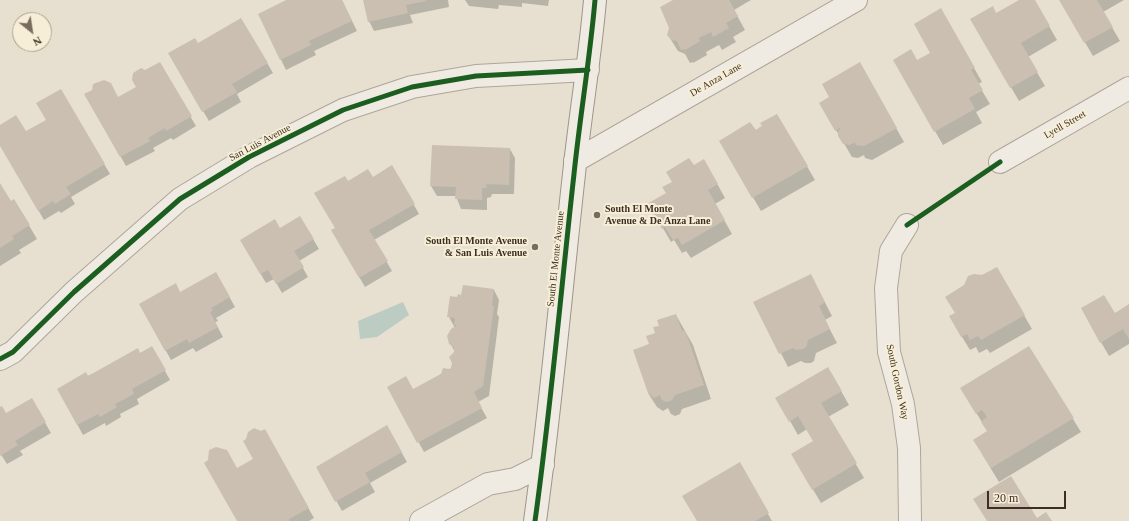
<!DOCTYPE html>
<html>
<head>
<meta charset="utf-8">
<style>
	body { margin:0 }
	#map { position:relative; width:1129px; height:521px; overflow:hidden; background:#e7e0d1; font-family:Georgia,serif }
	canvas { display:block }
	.north { position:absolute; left:12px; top:12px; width:40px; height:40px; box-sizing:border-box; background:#f7eed8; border:1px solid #ada18e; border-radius:50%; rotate:150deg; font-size:11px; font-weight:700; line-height:16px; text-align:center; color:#3d2e20 }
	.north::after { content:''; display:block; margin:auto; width:14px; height:18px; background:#786c5e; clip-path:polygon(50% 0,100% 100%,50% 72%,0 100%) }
	.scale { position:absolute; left:987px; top:491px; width:79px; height:18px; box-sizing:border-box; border:2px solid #3d2e20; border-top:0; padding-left:5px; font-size:12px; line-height:14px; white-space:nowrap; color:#3d2e20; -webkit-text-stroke:3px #f7eed8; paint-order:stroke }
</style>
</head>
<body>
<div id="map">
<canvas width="1129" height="521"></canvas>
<div class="north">N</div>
<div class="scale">20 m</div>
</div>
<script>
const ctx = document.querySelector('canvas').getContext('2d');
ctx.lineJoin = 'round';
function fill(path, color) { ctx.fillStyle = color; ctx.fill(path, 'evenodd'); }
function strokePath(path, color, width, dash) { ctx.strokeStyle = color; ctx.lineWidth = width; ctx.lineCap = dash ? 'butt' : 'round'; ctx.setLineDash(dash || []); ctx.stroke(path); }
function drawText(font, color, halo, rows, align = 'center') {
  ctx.font = font + ' Georgia,serif'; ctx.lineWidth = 4; ctx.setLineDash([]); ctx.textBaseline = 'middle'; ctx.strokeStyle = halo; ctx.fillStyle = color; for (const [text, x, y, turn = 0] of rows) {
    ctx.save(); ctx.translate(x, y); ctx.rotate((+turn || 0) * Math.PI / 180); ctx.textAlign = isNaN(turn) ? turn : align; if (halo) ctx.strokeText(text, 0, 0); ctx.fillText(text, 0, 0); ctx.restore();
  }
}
const water = new Path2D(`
	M403 302 409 315 377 337 360 339 358 321Z`);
const shadow = new Path2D(`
	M288 0H342L357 31 314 51 316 55 286 70 259 14Z
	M364 0H448L449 7 410 15 413 23 374 31 369 21Z
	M465 0H549L548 6 522 3V7L499 5 498 9 469 6Z
	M676 0H751L734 10 745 30 733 37 736 42 722 50 719 45 706 52 707 55 693 63V62L690 63 685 54 678 51 668 35Z
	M1021 0H1034L1057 40 1028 57 1045 86 1019 101 972 20 996 14Z
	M1060 0H1124L1103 12 1120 41 1093 56Z
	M941 10 982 82 978 84 990 104 976 112 982 123 943 145 894 60 917 61 931 53Z
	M241 19 273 73 237 94 241 102 209 121 169 54 197 45Z
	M159 63 196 126 173 140 171 138 153 148 155 151 126 166 85 94 118 98 137 88 145 71Z
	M860 64 904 142 872 160 865 158 864 155 858 158 852 157 820 103 830 97Z
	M60 90 110 174 71 197 75 204 61 213 59 211 44 220 0 144V126L26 133 47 120Z
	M777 115 815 180 761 211 720 141 755 131Z
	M510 149 515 158 514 194H492L491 197 487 198V210L461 209 456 196H437L431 186Z
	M704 160 725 198 715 204 732 234 691 258 686 251 682 253 674 240 671 242 649 204 667 194 673 182Z
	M392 166 419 214 374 240 392 271 365 287 332 230 336 228 347 183 372 178Z
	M0 185 11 202 14 200 37 239 19 250 21 253 0 266Z
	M280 229 313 239 319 249 299 261 308 277 282 293 274 279 266 283 241 240Z
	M997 268 1032 329 990 353 987 349 979 353 976 347 970 350 950 317 956 313 982 276Z
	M216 273 235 307 216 318 218 321 215 322 223 337 196 352 193 348 171 360 140 304 180 293Z
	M818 289 832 316 825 320 837 343 816 353 814 361 811 363H805L801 361 788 367 755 302Z
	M494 290 499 300 497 314 499 317 489 396 478 402 487 418 424 452 388 387 413 390 452 368 455 352 450 343 455 328 449 317 458 298Z
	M1129 305V344L1109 356 1082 309 1114 314Z
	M676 315 693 345 711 399 682 409 680 414 675 416 671 414 668 408 663 411 657 407 648 393 650 345 661 326Z
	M152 348 170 380 137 399 139 404 120 414 121 417 106 426 105 423 83 435 58 389Z
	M828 368 849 405 828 417 864 478 821 503 792 454 814 441 807 429 798 435 777 398Z
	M32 400 51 433 20 451 23 455 7 464 0 453V408L6 415Z
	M969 401 1073 419 1081 432 999 482 982 454 988 432Z
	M387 427 407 462 370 483 375 492 342 511 317 467Z
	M264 430 314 518 309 521H238L236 469 254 460 261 432Z
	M739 464 772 521H698Z`);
const building = new Path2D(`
	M286 0H342L352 21 309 41 311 45 280 60 258 14Z
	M363 0H426V1L406 5 408 13 368 22Z
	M673 0H729L738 16 726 23 729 28 713 37 711 32 699 38 700 41 685 50 684 49 681 50 677 41 671 40 667 35 669 28 660 7Z
	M1019 0H1035L1050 26 1021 43 1038 72 1010 88 970 19 993 6 996 13Z
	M1059 0H1097L1113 27 1084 43Z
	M941 8 975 68 971 70 983 90 969 98 975 109 934 132 893 60 911 49 917 60 930 53 914 24Z
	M241 18 268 63 232 84 237 92 202 112 168 53 195 38 198 43Z
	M160 62 192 116 166 131 165 128 148 138 150 141 120 157 84 94 92 90 93 84 104 80 111 83 118 97 136 87 132 80 133 73 141 68 145 70Z
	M860 62 897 128 864 146 856 145 855 142 850 145 843 144 838 136V132L841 127 835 131 819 103 829 97 822 84Z
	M61 89 105 164 66 187 71 194 55 204 53 201 38 211 0 146V125L16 115 26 131 46 120 36 103Z
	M777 114 808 166 752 198 719 141 750 122 756 130 762 126 760 123Z
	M432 145 510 148 509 185 487 184 486 188H482V200L455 199 456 187 430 186Z
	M689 158 694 165 704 159 718 184 708 190 725 220 682 245 678 238 673 240 665 227 662 229 647 204 666 193 662 187 672 182 666 172Z
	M392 165 415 204 369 230 388 261 359 278 331 230 335 228 314 193 345 176 348 181 368 169 373 177Z
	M0 183 11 201 14 199 30 225 12 236 14 239 0 248Z
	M300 216 314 239 294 251 304 267 276 284 268 270 260 274 240 240 275 219 280 228Z
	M997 267 1025 315 981 340 978 336 970 340 967 334 961 337 949 316 955 313 945 297 964 285 968 276 974 274 982 275Z
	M216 272 230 297 211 308 213 311 210 312 218 327 189 343 187 339 165 351 139 304 176 283 180 292Z
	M811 274 825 302 819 306 830 329 808 340 806 347 803 349 796 350 793 348 779 354 753 302Z
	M463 285 494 289 492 306H494L483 386 474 392 482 408 417 443 387 387 406 376 413 389 441 374 443 368 449 369 451 368 452 363 449 357 454 352V347L449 344 447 336 451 329 457 325H454L455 318 447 317 450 296 457 297 458 294 461 295Z
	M1104 295 1115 313 1129 304V339L1123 329 1100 343 1081 308Z
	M676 314 682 331 685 330 704 385 675 395 672 400 667 402 662 400 660 395 654 398 648 393 633 350 649 344 646 336 655 333 653 327 659 326 657 320Z
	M152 346 166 370 132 389 134 394 115 404 117 407 100 417 98 414 77 425 57 389 86 372 88 376 138 348 140 353Z
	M1029 346 1074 418 991 468 973 440 987 431 981 422 987 417 982 410 976 414 960 388Z
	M828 367 842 391 821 403 857 463 812 490 791 454 813 441 798 416 789 422 775 398Z
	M32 398 46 422 15 441 18 445 0 456V407L2 406 6 413Z
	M387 425 402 452 365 473 370 482 335 502 316 467Z
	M254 428 261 431 265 429 309 508 289 519V521H237L204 463 208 460 209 450 216 447 227 450 237 468 253 459 243 441 246 439 248 432Z
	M740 462 769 513 755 521H697L682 496Z
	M1011 476 1037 518 1046 512 1052 521H987L973 499Z`);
const minor = new Path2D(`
	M575 161 856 0
	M1000 162 1129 88
	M907 225 891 251 886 288 889 352 903 404 909 448 910 521
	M0 359 13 352 74 292 180 199 249 157 343 110 412 87 476 76 588 70
	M421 521 488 484 515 479 543 465`);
const secondary = new Path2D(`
	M535 521C551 406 561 290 574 174 580 116 590 58 595 0`);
const cycleway = new Path2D(`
	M907 225 1000 162
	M0 359 13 352 74 292 180 199 249 157 343 110 412 87 476 76 588 70
	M535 521C551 406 561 290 574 174 580 116 590 58 595 0`);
const markers = [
	[597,215,4,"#786c5e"],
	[535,247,4,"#786c5e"]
];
const streetNames = [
	["De Anza Lane",716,80,-30],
	["Lyell Street",1065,125,-30],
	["San Luis Avenue",260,143,-28],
	["South El Monte Avenue",556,259,-84],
	["South Gordon Way",897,382,78]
];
const poiNames = [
	["South El Monte",605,209],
	["Avenue & De Anza Lane",605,221],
	["South El Monte Avenue",527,241,"right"],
	["& San Luis Avenue",527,253,"right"]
];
fill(water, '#bcccc2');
fill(shadow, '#0003');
fill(building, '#cbbfb2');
strokePath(minor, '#ada599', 24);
strokePath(secondary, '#9c958a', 24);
strokePath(minor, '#efebe3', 22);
strokePath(secondary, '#efebe3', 22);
strokePath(cycleway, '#1b5e20', 5);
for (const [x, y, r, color] of markers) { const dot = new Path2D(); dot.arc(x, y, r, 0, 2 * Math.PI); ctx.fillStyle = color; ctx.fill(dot); strokePath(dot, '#f7eed8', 1.5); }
drawText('10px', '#3d2e20', '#f7eed8', streetNames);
drawText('bold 10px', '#3d2e20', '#f7eed8', poiNames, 'left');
</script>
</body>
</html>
